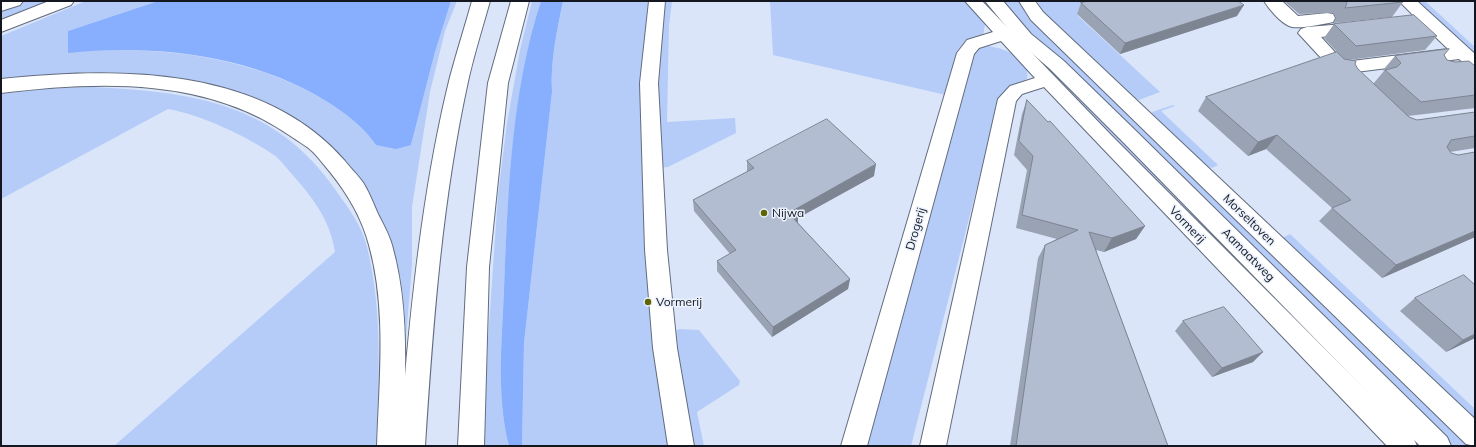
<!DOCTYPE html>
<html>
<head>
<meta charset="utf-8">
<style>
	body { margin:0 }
	#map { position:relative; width:1476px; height:447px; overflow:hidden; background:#dae5f9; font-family:Mulish,sans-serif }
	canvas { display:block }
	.frame { position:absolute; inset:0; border:2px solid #14171f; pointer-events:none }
</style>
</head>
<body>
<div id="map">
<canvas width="1476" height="447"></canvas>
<div class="frame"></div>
</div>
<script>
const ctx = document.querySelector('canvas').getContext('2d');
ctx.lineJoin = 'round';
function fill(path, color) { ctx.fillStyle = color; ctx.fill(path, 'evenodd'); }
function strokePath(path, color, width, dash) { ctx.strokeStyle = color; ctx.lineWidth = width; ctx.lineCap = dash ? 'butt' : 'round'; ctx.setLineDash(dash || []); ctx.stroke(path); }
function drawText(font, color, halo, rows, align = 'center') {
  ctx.font = font + ' Mulish,sans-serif'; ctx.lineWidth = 3; ctx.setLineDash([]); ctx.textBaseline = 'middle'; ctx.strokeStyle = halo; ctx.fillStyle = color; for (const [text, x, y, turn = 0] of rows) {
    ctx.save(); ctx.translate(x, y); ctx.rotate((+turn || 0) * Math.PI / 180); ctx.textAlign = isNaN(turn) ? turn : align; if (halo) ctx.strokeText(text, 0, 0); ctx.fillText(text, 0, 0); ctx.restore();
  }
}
const green = new Path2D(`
	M25 1H50L1 22V10Z
	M86 1H158L68 31V52C155 45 250 55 326 101 345 113 363 126 376 145H411L435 52 451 1H457L445 31 430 92 412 207V265L401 399 395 272 305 127 264 102 240 92 140 74 90 72 24 77 1 81V36Z
	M532 1H541C512 93 508 193 504 289 502 341 496 395 509 446H484L488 340 498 195 507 123 520 50Z
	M563 1H648C635 149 644 299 668 446H522L524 343 552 92C550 62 557 31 563 1Z
	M661 1H672L669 26 667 122 735 118 736 133 668 167 658 168 655 111Z
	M770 1H965L985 24 983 36 965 42 958 50 946 95 773 55Z
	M979 1H1022L1024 8 1474 446H1412Z
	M1038 1H1116L1077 15 1160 92 1139 100 1130 95 1045 14 1040 8Z
	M1413 1H1425L1475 47V58Z
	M989 46C1006 49 1031 58 1027 79L1007 90 1000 97 911 446H865L972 52 981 47Z
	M92 87C192 92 276 102 337 192 349 209 362 226 367 247 383 312 379 380 376 446H114L335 252C330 219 312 197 291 173 286 168 281 160 274 155 246 136 202 115 168 109L1 199V94L43 89Z
	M1173 105 1175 106 1161 111 1218 165 1212 168 1203 165 1153 117 1152 112Z
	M1290 234 1475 409V422L1283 242 1284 237Z
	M679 329 699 330 740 381 739 385 697 412 704 446H692L674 332Z`);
const forest = new Path2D(`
	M158 1H451L435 52 411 145 396 149 376 145C363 126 345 113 326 101 251 55 155 44 68 53V31Z
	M541 1H563C557 31 550 62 552 92L524 343 522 446H509C496 395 502 341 504 289 508 193 511 93 541 1Z`);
const minor = new Path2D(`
	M649 1H665L658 83 667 250 677 348 694 446H668L653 348 645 250 640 83Z
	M965 1H982L1111 135 1413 437 1417 446H1387L1044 87 1022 94 1016 101 946 446H920L998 99 1010 86 1035 78 1001 41 979 48 974 54 867 446H841L957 53 967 40 993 32Z
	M1019 1H1035L1043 12 1475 419V446L1466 444 1031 20Z
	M1264 1H1282L1298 16 1327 13 1333 14 1335 18 1333 22C1324 24 1296 30 1289 26 1280 22 1269 9 1264 1Z
	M1399 1H1417L1475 54V70L1469 68 1459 59 1340 74 1334 72 1298 33 1301 29 1307 27 1357 23 1363 24 1366 28 1363 32 1321 37 1344 62 1448 49 1424 26 1392 29 1386 28 1384 24 1386 20 1414 16Z`);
const major = new Path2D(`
	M985 1H1003L1031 34 1064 61 1135 130 1447 437 1451 446H1420L1121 140 1050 69 1019 42Z`);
const highway = new Path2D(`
	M1 1H23L20 5 1 11Z
	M49 1H74L71 5 1 32V20Z
	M472 1H490C483 26 475 51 469 77 442 198 433 323 425 446H377C379 380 387 310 369 245 362 218 347 193 330 172 324 165 319 158 313 152 307 146 299 142 292 137 207 77 100 81 1 93V79C116 67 262 65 345 161 351 169 359 176 364 184 370 194 374 205 378 214 383 224 389 234 392 245 404 287 406 332 405 376 414 276 426 174 450 77 457 51 465 26 472 1Z
	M511 1H529L508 83 489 267 484 446H458L467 267 488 83Z`);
const wall = new Path2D(`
	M1284 1H1401L1403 2 1392 17 1334 23 1336 17 1333 13 1299 14Z
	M1081 3 1237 16 1120 54 1077 14Z
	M1334 24 1437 36 1425 50 1349 60 1355 64 1358 69 1373 84 1384 71 1383 70 1395 56 1444 55 1447 60 1455 62 1475 66V108L1408 116 1409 117 1417 120 1475 112V148L1450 152 1475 237 1382 278 1319 221 1332 208 1266 149 1248 156 1198 111 1206 97 1337 52 1324 38Z
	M1027 100 1145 226 1136 239 1104 252 1096 250 1168 446H1010L1038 258 1045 245 1057 239 1016 228 1027 170 1014 155 1022 114Z
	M747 161 874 176 798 218V223L850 279 848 289 772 337 717 271V261L730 254 694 211 693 200 747 172Z
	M1415 298 1475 338 1446 352 1400 311Z
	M1183 321 1253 362 1212 377 1175 331Z`);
const shadedWall = new Path2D(`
	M1244 5 1237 16 1120 54 1125 43Z
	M1277 135 1266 149 1248 156 1258 142Z
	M876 164 874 176 798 218V226L792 229 794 210Z
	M1145 226 1136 239 1104 252 1112 238Z
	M1475 231V237L1382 278 1396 265Z
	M850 279 848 289 772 337 773 327Z
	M1475 334V338L1446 352 1463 340Z
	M1263 352 1253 362 1212 377 1222 368Z`);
const building = new Path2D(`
	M1088 1H1238L1244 5 1125 43 1081 3Z
	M1345 1H1401L1403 2 1345 8 1347 3Z
	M1414 15 1437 36 1356 46 1334 24Z
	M1449 49 1444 55 1447 60 1455 62 1469 61 1475 66V95L1421 102 1385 70 1397 67 1401 63 1395 56Z
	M1337 52 1344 59 1356 61 1355 64 1358 69 1409 117 1417 120 1475 112V136L1451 140 1447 147 1451 153 1458 155 1475 152V231L1396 265 1332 208 1351 200 1277 135 1258 142 1206 97Z
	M1027 100 1048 122 1050 121 1145 226 1112 238 1089 232 1168 446H1016L1045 245 1078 230 1022 215 1033 156 1019 141Z
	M827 119 876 164 794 210 799 215 793 218 850 279 773 327 717 261 736 250 693 200 754 168 747 161Z
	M1464 275 1475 285V334L1463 340 1415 298Z
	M1224 307 1263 352 1222 368 1183 321Z`);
const markers = [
	[764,213,4,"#606501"],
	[648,302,4,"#606501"]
];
const poiNames = [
	["Nijwa",772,213],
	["Vormerij",656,302]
];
const streetNames = [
	["Morseltoven",1249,220,44],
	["Vormerij",1187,225,46],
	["Drogerij",916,229,-74],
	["Aamaatweg",1248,255,45]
];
fill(green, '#b5ccf9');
fill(forest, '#87affd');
strokePath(minor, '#626c7e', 2);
strokePath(major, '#626c7e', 2);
strokePath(highway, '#626c7e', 2);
fill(minor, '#fff');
fill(major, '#fff');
fill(highway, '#fff');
fill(wall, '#99a3b4');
fill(shadedWall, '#7d8492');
fill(building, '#b2bdd1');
strokePath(building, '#7d8492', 1);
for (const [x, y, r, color] of markers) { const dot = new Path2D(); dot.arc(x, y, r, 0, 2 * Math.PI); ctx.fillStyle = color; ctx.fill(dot); strokePath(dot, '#ebf2fe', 1.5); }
drawText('12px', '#14171f', '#ebf2fe', poiNames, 'left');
drawText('12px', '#14171f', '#ebf2fe', streetNames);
</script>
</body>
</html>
